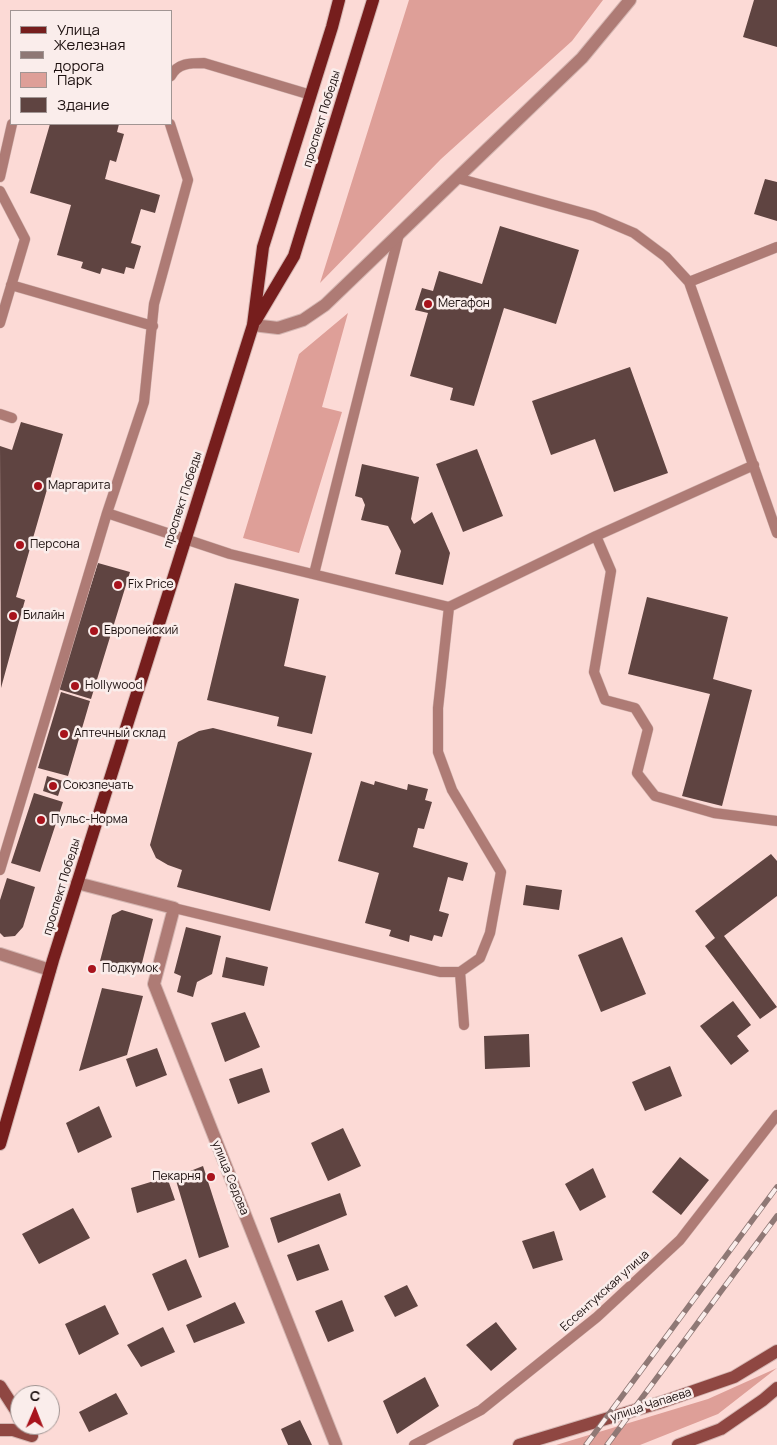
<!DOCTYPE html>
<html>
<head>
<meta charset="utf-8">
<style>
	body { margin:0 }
	#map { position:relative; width:777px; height:1445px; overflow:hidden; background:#fcdad6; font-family:Manrope,sans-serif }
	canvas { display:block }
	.legend { position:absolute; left:10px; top:10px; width:162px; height:115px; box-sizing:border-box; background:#faedeb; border:1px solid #a19593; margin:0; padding:6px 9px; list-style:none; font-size:15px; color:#1c100f }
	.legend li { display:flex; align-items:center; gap:10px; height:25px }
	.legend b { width:25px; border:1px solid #a19593 }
	.north { position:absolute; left:10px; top:1385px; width:50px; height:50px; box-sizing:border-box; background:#faedeb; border:1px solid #a19593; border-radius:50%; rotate:1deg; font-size:14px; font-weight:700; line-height:20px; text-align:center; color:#1c100f }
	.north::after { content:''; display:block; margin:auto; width:18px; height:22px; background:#a8131c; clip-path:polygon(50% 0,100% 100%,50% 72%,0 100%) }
</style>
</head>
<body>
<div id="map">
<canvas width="777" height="1445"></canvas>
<ul class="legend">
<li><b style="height:6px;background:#761e1d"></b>Улица</li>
<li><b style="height:6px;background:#8f7875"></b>Железная дорога</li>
<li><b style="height:14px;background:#de9f98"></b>Парк</li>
<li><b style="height:14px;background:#5f4441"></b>Здание</li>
</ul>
<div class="north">С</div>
</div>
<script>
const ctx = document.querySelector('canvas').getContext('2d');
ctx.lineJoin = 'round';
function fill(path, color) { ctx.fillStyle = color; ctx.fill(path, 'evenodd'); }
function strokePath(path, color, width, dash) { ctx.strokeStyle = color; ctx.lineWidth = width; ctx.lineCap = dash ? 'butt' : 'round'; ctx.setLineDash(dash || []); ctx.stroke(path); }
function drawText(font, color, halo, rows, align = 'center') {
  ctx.font = font + ' Manrope,sans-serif'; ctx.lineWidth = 5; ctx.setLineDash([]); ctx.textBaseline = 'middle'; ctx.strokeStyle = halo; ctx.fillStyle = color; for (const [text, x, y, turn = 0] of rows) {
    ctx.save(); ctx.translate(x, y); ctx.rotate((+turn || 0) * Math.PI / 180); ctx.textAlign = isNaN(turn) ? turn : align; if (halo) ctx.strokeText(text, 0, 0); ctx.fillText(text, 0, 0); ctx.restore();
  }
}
const green = new Path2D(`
	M409 0H603L572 41 441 159 320 283Z
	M348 313 322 407 342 412 299 553 243 538 299 354Z
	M777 1368 718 1414 640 1445H556L708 1399Z`);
const building = new Path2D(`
	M754 0H777V47L743 37Z
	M50 124H119L117 132 124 134 116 162 110 160 105 179 160 195 155 213 141 209 131 243 141 246 134 269 126 267 124 274 102 268 100 274 81 268 83 262 57 255 71 205 30 193Z
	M765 179 777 182V221L754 214Z
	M500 226 579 250 556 324 504 308 474 406 450 400 453 388 410 376 428 313 415 310 422 288 433 291 439 271 482 284Z
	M630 367 668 473 614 492 595 439 551 455 532 401Z
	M21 422 63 434 16 597 25 600 1 688 0 446 12 450Z
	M477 449 503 516 463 532 436 464Z
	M362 464 419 477 411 519 414 524 432 512 450 553 443 585 395 574 401 551 388 526 361 520 365 505 362 498 355 496Z
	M98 563 130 572 91 699 58 689Z
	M235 583 299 599 284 666 326 676 312 734 277 726 279 717 207 700Z
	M647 597 728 617 713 679 752 690 722 806 682 796 710 694 628 674Z
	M61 692 90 701 68 776 38 768Z
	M213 728 312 753 270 911 177 887 182 870 168 865 156 858 150 845 178 742 199 731Z
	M47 776 63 781 58 796 43 791Z
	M361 781 374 785 375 781 407 790 408 784 428 789 425 800 432 802 424 829 418 828 413 847 468 863 463 881 448 877 439 911 449 914 442 937 434 935 432 941 410 935 409 942 389 936 391 930 365 923 379 873 338 861Z
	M34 793 63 802 40 872 11 863Z
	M771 854 777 861V896L724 936 777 1007 760 1019 705 946 715 938 695 911Z
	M7 878 35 887 23 927 15 936 4 937 0 933V900Z
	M526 885 562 890 559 910 523 905Z
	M122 910 153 919 140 971 100 961 112 915Z
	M186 927 221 936 212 974 197 982 193 997 177 992 181 976 174 973Z
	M622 937 646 994 601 1012 578 955Z
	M226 957 268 967 264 986 222 977Z
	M102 988 143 996 127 1055 79 1071Z
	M733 1001 751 1025 737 1036 749 1051 731 1065 700 1026Z
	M245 1012 260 1047 225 1062 211 1023Z
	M529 1034 530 1067 485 1069 484 1036Z
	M157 1048 167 1075 136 1087 126 1059Z
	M670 1066 682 1096 645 1111 632 1082Z
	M262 1068 270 1092 238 1104 229 1079Z
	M99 1106 112 1137 78 1153 66 1123Z
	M343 1128 361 1166 328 1181 311 1143Z
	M680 1157 709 1180 681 1215 652 1192Z
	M203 1166 229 1247 199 1258 175 1177Z
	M593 1168 606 1197 580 1211 565 1184Z
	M167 1177 175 1200 137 1213 131 1188Z
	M340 1193 347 1215 278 1243 270 1218Z
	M73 1208 90 1238 39 1264 22 1234Z
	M554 1231 563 1260 533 1269 522 1241Z
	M319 1244 329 1270 297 1281 287 1255Z
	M186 1259 202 1297 168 1311 152 1274Z
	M407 1285 418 1306 395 1317 384 1296Z
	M342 1300 354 1331 328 1342 315 1311Z
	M235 1302 245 1323 194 1343 186 1325Z
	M105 1305 119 1334 79 1355 65 1324Z
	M496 1322 517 1349 491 1371 466 1345Z
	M163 1327 175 1352 141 1367 127 1345Z
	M425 1377 439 1406 397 1434 383 1401Z
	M116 1393 128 1414 89 1432 79 1412Z
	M300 1420 312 1445H288L281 1429Z`);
const lane = new Path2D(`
	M171 76C177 63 191 63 204 63L311 95
	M170 124 188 180 154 304 144 402 107 513 230 554 449 607 596 536 754 465
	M0 177 12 124
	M457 178 594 216 634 233 666 257 689 282 777 533
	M0 191 25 239 0 323
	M689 282 777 247
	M11 285 153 326
	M0 414 12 418
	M596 536 611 571 594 672 605 700 635 708 648 729 637 773 655 796 714 813 777 821
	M314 574 399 234
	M0 870 107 513
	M174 908 440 972H460L480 958 490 933 501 872 452 790 438 752V708L449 607
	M460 972 464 1025
	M414 1445 481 1410 597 1317 680 1240 777 1115`);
const street = new Path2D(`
	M253 325 278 328 303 320 325 305 582 58 630 0
	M77 883 174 908 154 984 336 1445
	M0 954 50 970`);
const secondary = new Path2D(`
	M0 1386 20 1417
	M0 1430H13L32 1436
	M519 1445 662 1402 734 1377 777 1351
	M678 1445 721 1429 763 1400 777 1388`);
const primary = new Path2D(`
	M256 320 294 256 373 0
	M0 1144 53 960 253 325 263 247 332 27 339 0`);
const rail = new Path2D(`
	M586 1445 777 1187
	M607 1445 777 1216`);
const markers = [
	[428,304,5,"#a8131c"],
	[38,486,5,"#a8131c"],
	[20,545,5,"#a8131c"],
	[118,585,5,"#a8131c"],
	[13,616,5,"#a8131c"],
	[94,631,5,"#a8131c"],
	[75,686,5,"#a8131c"],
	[64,734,5,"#a8131c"],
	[53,786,5,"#a8131c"],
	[41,820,5,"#a8131c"],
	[92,969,5,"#a8131c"],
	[211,1177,5,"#a8131c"]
];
const streetNames = [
	["проспект Победы",322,119,-73],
	["проспект Победы",183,500,-72],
	["проспект Победы",62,887,-73],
	["улица Седова",230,1178,68],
	["Ессентукская улица",605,1291,-42],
	["улица Чапаева",651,1405,-18]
];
const poiNames = [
	["Мегафон",438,304],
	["Маргарита",48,486],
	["Персона",30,545],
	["Fix Price",128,585],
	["Билайн",23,616],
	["Европейский",104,631],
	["Hollywood",85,686],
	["Аптечный склад",74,734],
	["Союзпечать",63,786],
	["Пульс-Норма",51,820],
	["Подкумок",102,969],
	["Пекарня",201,1177,"right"]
];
fill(green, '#de9f98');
fill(building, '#5f4441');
strokePath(lane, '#d4b6b2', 11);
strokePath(street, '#d4b6b2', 14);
strokePath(secondary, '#d4b6b2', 14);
strokePath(primary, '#d4b6b2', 14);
strokePath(lane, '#ae7b75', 10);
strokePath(street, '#ae7b75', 12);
strokePath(secondary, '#8f4742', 12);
strokePath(primary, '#761e1d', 12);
strokePath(rail, '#8f7875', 5.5);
strokePath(rail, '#faedeb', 4, [11]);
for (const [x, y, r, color] of markers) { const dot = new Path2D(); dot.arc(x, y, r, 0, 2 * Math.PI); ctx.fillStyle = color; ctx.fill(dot); strokePath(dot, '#faedeb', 2); }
drawText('12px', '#1c100f', '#faedeb', streetNames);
drawText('12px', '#1c100f', '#faedeb', poiNames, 'left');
</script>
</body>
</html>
